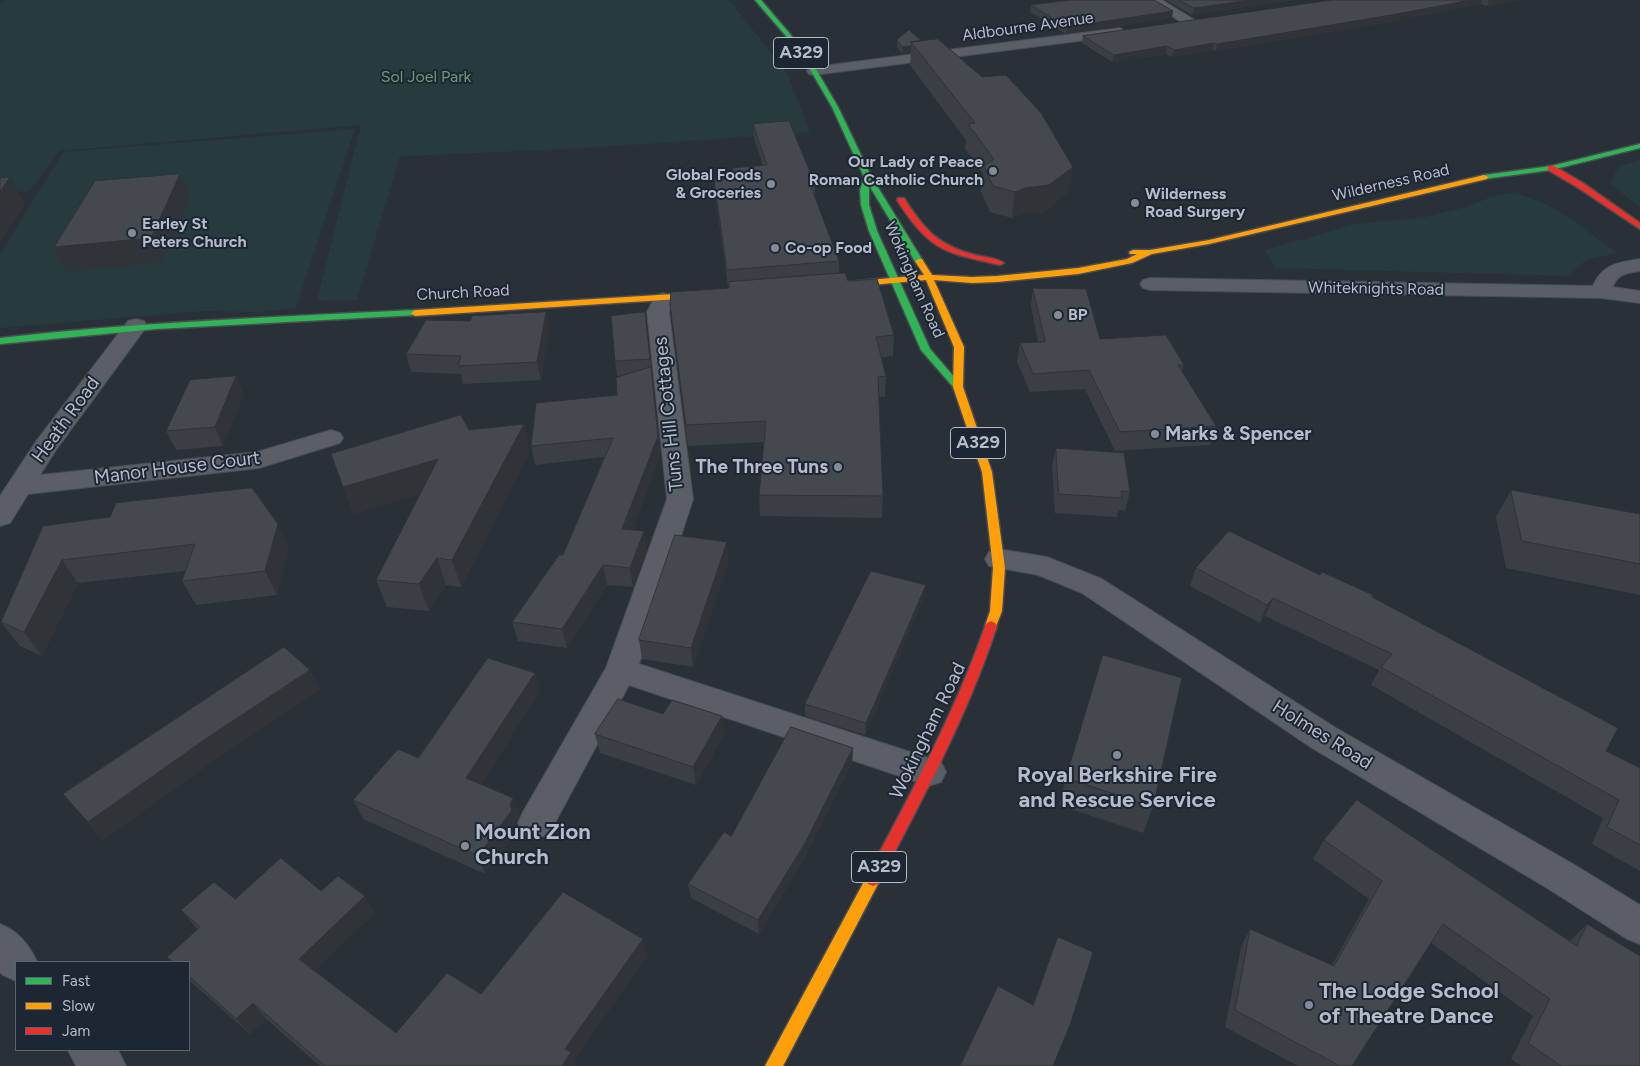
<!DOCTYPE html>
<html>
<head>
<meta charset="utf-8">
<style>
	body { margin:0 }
	#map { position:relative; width:1640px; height:1066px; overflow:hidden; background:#2a3038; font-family:Figtree,sans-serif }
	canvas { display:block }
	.legend { position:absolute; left:15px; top:961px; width:175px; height:90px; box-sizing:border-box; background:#1d2633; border:1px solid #59626f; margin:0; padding:6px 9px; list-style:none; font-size:15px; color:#b4bcc9 }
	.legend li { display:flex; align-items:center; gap:10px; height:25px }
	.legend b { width:25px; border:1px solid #59626f }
</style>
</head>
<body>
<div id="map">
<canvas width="1640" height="1066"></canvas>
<ul class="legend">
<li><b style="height:6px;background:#30b455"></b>Fast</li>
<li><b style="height:6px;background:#ff9f0a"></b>Slow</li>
<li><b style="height:6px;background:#e5322d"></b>Jam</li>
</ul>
</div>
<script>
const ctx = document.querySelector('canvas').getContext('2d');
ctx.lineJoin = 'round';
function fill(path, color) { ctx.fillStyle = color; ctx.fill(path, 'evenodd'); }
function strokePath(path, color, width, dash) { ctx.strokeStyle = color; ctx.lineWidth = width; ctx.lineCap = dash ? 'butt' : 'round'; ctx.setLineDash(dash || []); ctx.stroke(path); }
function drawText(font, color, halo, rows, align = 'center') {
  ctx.font = font + ' Figtree,sans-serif'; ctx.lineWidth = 4; ctx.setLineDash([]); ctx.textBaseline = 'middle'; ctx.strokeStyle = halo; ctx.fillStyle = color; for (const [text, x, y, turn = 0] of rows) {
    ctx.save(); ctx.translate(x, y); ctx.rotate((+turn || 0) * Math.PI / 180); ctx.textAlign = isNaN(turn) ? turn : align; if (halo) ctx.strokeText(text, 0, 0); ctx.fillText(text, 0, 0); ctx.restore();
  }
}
const green = new Path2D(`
	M6 0H729L787 73 810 132C673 143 537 152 400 156L357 300 317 301 361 125 59 151 30 191 0 193V3Z
	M355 129 296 308 261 312 204 311 0 328V254L63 152Z
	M1640 160V207L1610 184 1619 166Z
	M1510 193C1553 200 1582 227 1617 253L1586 260 1569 276 1276 268 1265 250 1359 223 1421 218 1466 207 1491 197Z`);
const street = new Path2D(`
	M1145 0H1162L1198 22 1191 26 1186 25Z
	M1120 28 1127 32 1125 35 814 75 809 74 807 71 809 68 814 67Z
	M1640 259V271C1627 273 1617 274 1613 287L1640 291V303L1601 298 1150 290 1143 288 1140 284 1143 280 1150 278 1593 286C1602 264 1619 262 1640 259Z
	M663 293 670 295 674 299 669 312 693 499 639 664 941 762 946 772 941 782 929 786 629 685 549 834 536 839 523 834 518 823 523 812 606 668 667 499 647 312 656 295Z
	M136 319 144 321 147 326 56 450 40 475 257 452 331 430 340 433 343 438 340 443 259 468 28 494 10 523 0 526V496L37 440 128 321Z
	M999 549 1047 557 1102 579 1336 728 1573 864 1640 905V944L1627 939 1547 888 1312 748 1082 593 1038 575 989 566 985 559 989 552Z
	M0 924C18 931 29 944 37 962H16V981L3 975 0 972Z
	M68 1050H118L126 1066H76Z`);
const fast = new Path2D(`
	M755 0H761L790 34 817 71 838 107 871 176 923 261 916 263 869 185V205L877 231 930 349 961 385 963 387 961 389H955L921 350 869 231 861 205 860 190 864 177 832 107 811 71 786 36Z
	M1640 144V148L1551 170 1484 179 1480 177 1484 175 1551 166Z
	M415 310 418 311V315L156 329 0 344V338C138 322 276 317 415 310Z`);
const slow = new Path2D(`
	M1484 175 1488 177 1487 179 1209 244 1152 254 1132 263 1078 274 997 282 972 283 934 280 964 347 963 387 992 472 1005 568 1002 611 995 629H987L985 626 990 611 993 568 982 472 953 387 954 347 926 280 839 288 835 285 836 283 924 275 915 261 919 259H922L932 275 972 277 997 276 1078 268 1127 259 1137 254H1130L1129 252 1133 250H1150L1209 240Z
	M707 292 710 293V297L415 316 411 313 415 310Z
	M873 872 878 874 881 879 878 884 783 1066H765L868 874Z`);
const jam = new Path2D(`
	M1548 166H1554L1583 183 1640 223V229L1577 187 1548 170Z
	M898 198H904C924 229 937 245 975 255 984 257 997 258 1004 263L1000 265C943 252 930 251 897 200Z
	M991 621 995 623 997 626C967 717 922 800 878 884L873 886 868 884 865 879 868 874C911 793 955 713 985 626L987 623Z`);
const wall = new Path2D(`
	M1166 0H1296L1192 15Z
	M1332 0H1524L1487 6 1481 4 1394 21 1216 51 1213 50 1172 57 1166 54 1112 62 1082 43 1083 36Z
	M1031 5 1172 18 1066 34 1030 12Z
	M909 30 1068 192 1045 212 1021 214 1012 218 990 212 981 192 983 174 965 149 966 140 910 65 911 53 902 54 897 47V40Z
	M753 124 815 184V198L839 261V274L848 281 894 335 893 356 881 357 886 376 885 397H879L883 496 882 518 760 516 759 495 764 442 688 446 670 305 729 288V286H728L715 194 714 180 732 178V168L763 166 754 138Z
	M1033 288 1100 339 1184 365 1182 371 1216 426 1210 445 1115 451 1085 389 1030 392 1017 362 1020 343 1038 342 1031 306Z
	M546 312 549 330 541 380 463 384 461 374 411 372 406 354 470 321Z
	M647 327 660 455 632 530 644 531 646 550 633 587 607 585 567 648 518 641 512 622 563 555 604 457 535 465 531 446 617 395 621 376H617L615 361Z
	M244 394 223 446 176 450 166 431Z
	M469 430 530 451 461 587 446 585 429 611 387 607 376 580 420 494 353 514 343 487Z
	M1056 448 1130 492 1125 511 1119 510 1117 517 1055 513 1052 466Z
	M1511 490 1640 514V595L1506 568 1496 517Z
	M43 526 289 548 277 595 196 605 182 581 186 571 78 583 42 656 20 646 1 622Z
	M729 561 693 667 642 659 639 640Z
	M1196 568 1320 575 1372 597 1606 751 1640 768V871L1592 844 1603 818 1371 685 1379 670 1265 616 1260 623 1190 586Z
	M924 597 865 735 805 716V704Z
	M488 658 535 673 540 692 481 784 513 798 519 816 516 822 518 828 485 874 363 819 353 800 398 749 418 758Z
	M320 689 216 759 103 840 63 794Z
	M663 714 722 716 724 734 696 785 600 753 595 734Z
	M853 748 852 762 805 857 759 934 691 898 688 884 731 836Z
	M1066 778 1153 807 1143 833 1059 805Z
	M1324 840 1570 941 1587 924 1640 1066H1521L1511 1059 1533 1016 1431 943 1352 1066H1298L1225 1027 1241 947 1250 929 1332 965 1369 899 1313 859Z
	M321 891 365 896 374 913 315 971 396 1033 481 994 647 956 574 1060 576 1066H320L266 1019 250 1034 189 980V962H172L167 957 198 930 181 910 235 899Z`);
const shadedWall = new Path2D(`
	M1251 0H1296L1192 15 1194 8Z
	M1471 0H1482L1481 4 1394 21 1216 51 1217 44Z
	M1489 0H1524L1487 6Z
	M1173 11 1172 18 1066 34 1067 27Z
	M1214 43 1213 50 1172 57 1174 50Z
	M911 46V53L902 54V47Z
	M1167 46 1166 54 1112 62 1114 55Z
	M1073 167 1068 192 1045 212 1021 214 1012 218 1015 192Z
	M180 174 190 197 162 262 67 272 54 247Z
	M10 177 25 204 0 243V192Z
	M546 312 549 330 541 380 537 362Z
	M651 367 660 455 625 548 622 529Z
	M236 376 244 394 223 446 215 427Z
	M524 424 530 451 461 587 452 560Z
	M438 459 446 486 353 514 343 487Z
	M278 524 289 548 277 595 265 571Z
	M644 531 646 550 633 587 630 568Z
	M727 542 729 561 693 667 691 648Z
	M437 558 446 585 429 611 419 584Z
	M62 560 78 583 42 656 24 632Z
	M603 565 607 585 567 648 562 629Z
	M926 585 924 597 865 735 866 723Z
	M1273 598 1265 616 1260 623 1267 605Z
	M310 670 320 689 216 759 103 840 88 822 204 740Z
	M535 673 540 692 473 797 466 778Z
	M722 716 724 734 696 785 693 767Z
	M853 748 852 762 805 857 759 934 758 920Z
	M513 798 519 816 516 822 510 804Z
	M512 810 518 828 485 874 478 856Z
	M365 896 374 913 311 975 299 959Z
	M643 939 647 956 574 1060 576 1066H562L565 1049Z
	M253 1003 266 1019 250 1034 236 1019Z`);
const building = new Path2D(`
	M1071 0H1154L1173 11 1067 27 1031 5Z
	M1179 0H1251L1194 8Z
	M1332 0H1471L1397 14 1217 44 1214 43 1174 50 1167 46 1114 55 1083 36Z
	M909 30 922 41 911 42V46L902 47 897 40Z
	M938 39 982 77 1006 75 1041 113 1073 167 1049 185 1025 188 1015 192 993 186 984 166 994 159 968 124 975 123 911 42Z
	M789 121 815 184H810L839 261 727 270 714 180 735 178 732 168 767 165 753 124Z
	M180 174 151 238 54 247 95 181Z
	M10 177 0 192V178Z
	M845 273 848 281 877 279 894 335 876 337 886 376 878 377 883 496 759 495 766 421 686 425 670 305 671 292 729 288V282Z
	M1033 288 1086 289 1100 339 1166 335 1184 365H1178L1216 426 1120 432 1089 370 1033 374 1020 343 1045 342Z
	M546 312 537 362 458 366 461 356 406 354 426 320 470 321 472 316Z
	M645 312 650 359 615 361 611 316Z
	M651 367 658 436 622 529 644 531 630 568 603 565 562 629 512 622 559 555H563L613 438 531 446 536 403 617 395 616 378Z
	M236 376 215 427 166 431 190 380Z
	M461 415 469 430 524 424 452 560 437 558 419 584 376 580 438 459 343 487 331 454Z
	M1056 448 1124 453 1130 492 1121 491 1122 498 1059 494Z
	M252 488 278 524 265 571 182 581 195 544 62 560 24 632 1 622 43 526 110 517 116 503Z
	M1511 490 1640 514V564L1522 541Z
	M1229 531 1320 575 1322 572 1373 595 1372 597 1618 728 1606 751 1640 768V845L1607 827 1619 800 1381 667 1392 654 1273 598 1267 605 1196 568Z
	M675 535 727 542 691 648 639 640Z
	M871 571 926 585 866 723 805 704Z
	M284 647 310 670 204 740 88 822 63 794Z
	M1103 655 1182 678 1153 807 1066 778Z
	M488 658 535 673 466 778 513 798 510 804 512 810 478 856 353 800 398 749 418 758Z
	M618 699 663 714 672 700 722 716 693 767 595 734Z
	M791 727 853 748 805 843 758 920 688 884 724 832 731 836Z
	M1357 800 1577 946 1587 924 1640 956V1066H1561L1528 1043 1550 999 1443 924 1352 1066H1340L1235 1010 1250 929 1334 966 1382 881 1324 840Z
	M281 858 321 891 338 876 365 896 299 959 396 1033 447 973 481 994 563 892 643 939 565 1049 571 1052 562 1066H325L253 1003 236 1019 189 976V962H173L167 957 200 927 181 910 214 882 235 899Z
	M1058 937 1093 952 1070 1025 1053 1066H960L998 986 1033 1005Z`);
const markers = [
	[993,171,5,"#848b96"],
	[771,184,5,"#848b96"],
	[1135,203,5,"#848b96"],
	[132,233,5,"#848b96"],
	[775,248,5,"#848b96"],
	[1058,315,5,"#848b96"],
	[1155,434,5,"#848b96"],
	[838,467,5,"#848b96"],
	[1117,755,5,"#848b96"],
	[465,846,5,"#848b96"],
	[1309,1005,5,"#848b96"]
];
const farStreetnames = [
	["Aldbourne Avenue",1028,27,-8],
	["Wilderness Road",1391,183,-13],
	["Wokingham Road",914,280,66],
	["Whiteknights Road",1376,289,1],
	["Church Road",463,293,-3]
];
const farParknames = [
	["Sol Joel Park",426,77]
];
const farPoinames = [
	["Our Lady of Peace",983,162,"right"],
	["Roman Catholic Church",983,180,"right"],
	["Global Foods",761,175,"right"],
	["& Groceries",761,193,"right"],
	["Wilderness",1145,194],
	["Road Surgery",1145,212],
	["Earley St",142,224],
	["Peters Church",142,242],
	["Co-op Food",785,248],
	["BP",1068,315]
];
const shields = [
	[801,53,55],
	[978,443,55],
	[879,867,55]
];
const shieldNames = [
	["A329",801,53],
	["A329",978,443],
	["A329",879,867]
];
const streetNames = [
	["Tuns Hill Cottages",669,414,-96],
	["Heath Road",66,420,-54],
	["Manor House Court",177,468,-7],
	["Wokingham Road",928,731,-64],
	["Holmes Road",1322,735,32]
];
const poiNames = [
	["Marks & Spencer",1165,434],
	["The Three Tuns",828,467,"right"]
];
const nearPoinames = [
	["Royal Berkshire Fire",1117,776,"center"],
	["and Rescue Service",1117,801,"center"],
	["Mount Zion",475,833],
	["Church",475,858],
	["The Lodge School",1319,992],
	["of Theatre Dance",1319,1017]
];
fill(green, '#273a3e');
strokePath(street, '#484c53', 2);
strokePath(fast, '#484c53', 3);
strokePath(slow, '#484c53', 3);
strokePath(jam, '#484c53', 3);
fill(street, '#5a5e66');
fill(fast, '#30b455');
fill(slow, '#ff9f0a');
fill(jam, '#e5322d');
fill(wall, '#3a3f45');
fill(shadedWall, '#303338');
fill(building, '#444950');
strokePath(building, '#303338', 1);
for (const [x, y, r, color] of markers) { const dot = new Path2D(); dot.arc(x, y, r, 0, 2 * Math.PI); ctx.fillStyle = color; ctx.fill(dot); strokePath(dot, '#1d2633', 2); }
drawText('16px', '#b4bcc9', '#1d2633', farStreetnames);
drawText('16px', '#6b9a76', '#1d2633', farParknames);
drawText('bold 16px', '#b4bcc9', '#1d2633', farPoinames, 'left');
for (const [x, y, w] of shields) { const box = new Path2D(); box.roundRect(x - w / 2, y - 15.5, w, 31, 4); ctx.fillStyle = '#1d2633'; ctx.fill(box); strokePath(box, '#b4bcc9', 1); }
drawText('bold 18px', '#b4bcc9', null, shieldNames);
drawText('19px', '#b4bcc9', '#1d2633', streetNames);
drawText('bold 19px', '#b4bcc9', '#1d2633', poiNames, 'left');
drawText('bold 22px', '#b4bcc9', '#1d2633', nearPoinames, 'left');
</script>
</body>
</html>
